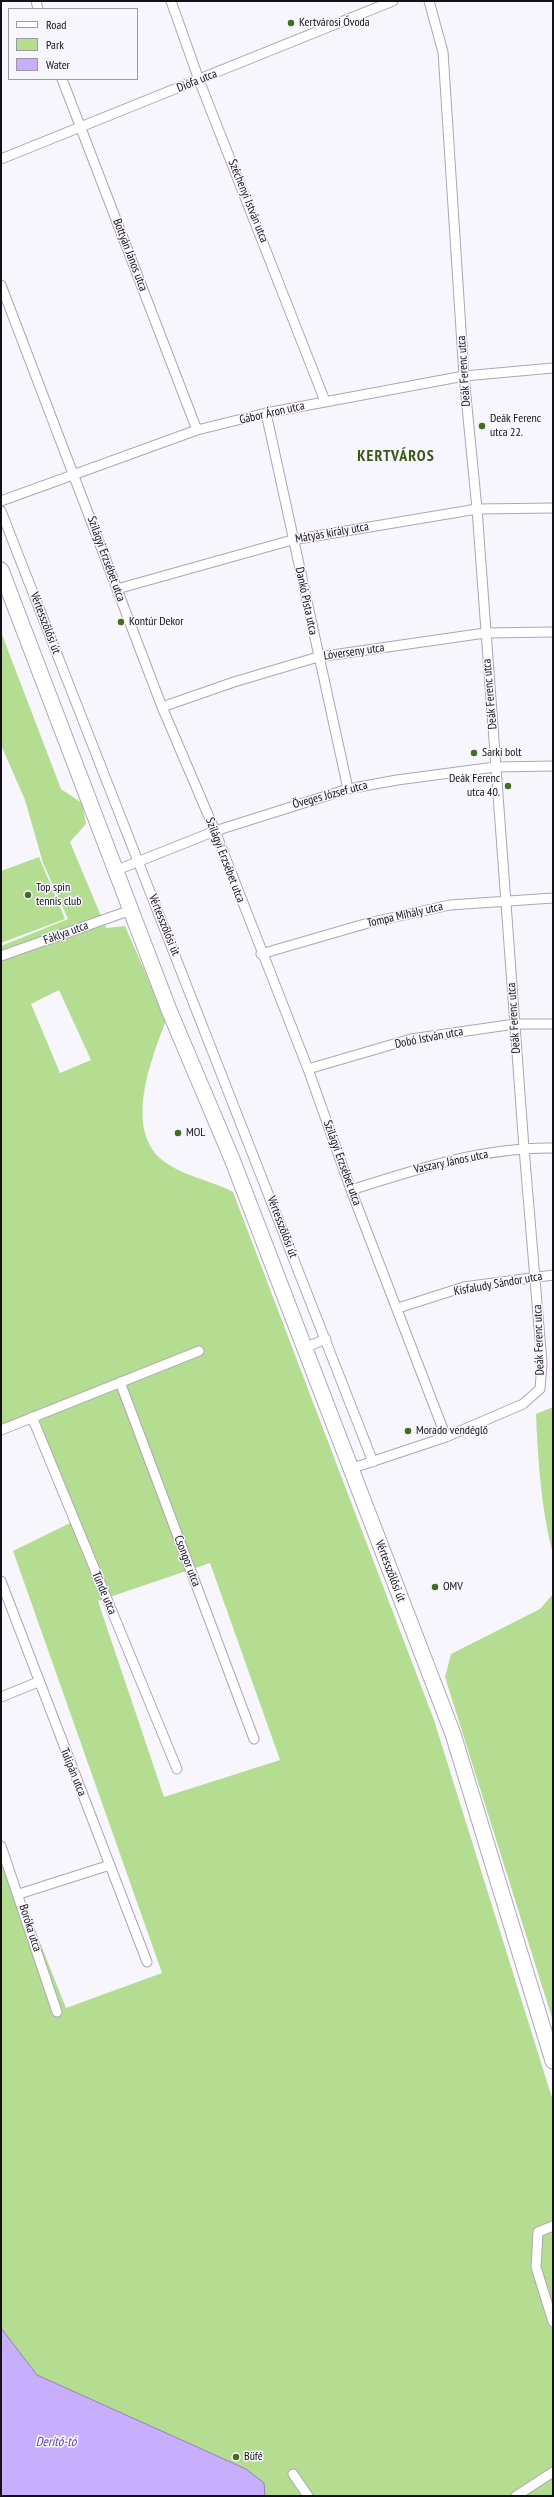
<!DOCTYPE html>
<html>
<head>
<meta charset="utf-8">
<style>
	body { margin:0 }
	#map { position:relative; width:554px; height:2497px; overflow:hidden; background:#f8f6fd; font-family:"PT Sans Narrow",sans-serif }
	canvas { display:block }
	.frame { position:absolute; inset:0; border:2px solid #131117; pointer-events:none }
	.legend { position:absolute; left:8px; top:8px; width:130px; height:72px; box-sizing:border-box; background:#f8f6fd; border:1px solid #9c9aa1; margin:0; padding:5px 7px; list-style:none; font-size:12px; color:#131117 }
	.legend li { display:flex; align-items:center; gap:8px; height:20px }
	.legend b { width:20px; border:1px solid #9c9aa1 }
</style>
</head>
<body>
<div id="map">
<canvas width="554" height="2497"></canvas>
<div class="frame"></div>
<ul class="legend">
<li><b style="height:5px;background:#fff"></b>Road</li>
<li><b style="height:11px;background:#b4dd91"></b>Park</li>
<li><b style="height:11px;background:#c7affd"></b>Water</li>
</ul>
</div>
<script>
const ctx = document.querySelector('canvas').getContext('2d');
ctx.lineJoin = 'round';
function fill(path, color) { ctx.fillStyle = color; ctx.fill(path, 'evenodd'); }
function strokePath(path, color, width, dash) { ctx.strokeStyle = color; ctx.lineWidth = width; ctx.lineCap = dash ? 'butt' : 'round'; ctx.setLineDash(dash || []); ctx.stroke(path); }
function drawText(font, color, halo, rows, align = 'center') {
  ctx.font = font + ' "PT Sans Narrow",sans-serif'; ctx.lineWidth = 3; ctx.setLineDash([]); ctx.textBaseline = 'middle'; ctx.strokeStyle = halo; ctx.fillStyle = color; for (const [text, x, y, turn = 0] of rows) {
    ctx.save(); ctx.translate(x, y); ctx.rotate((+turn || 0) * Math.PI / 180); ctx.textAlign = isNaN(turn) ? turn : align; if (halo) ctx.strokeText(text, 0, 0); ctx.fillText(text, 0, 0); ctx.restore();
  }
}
const green = new Path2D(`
	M1 632 61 789 82 803 86 824 70 842 106 928 125 926 166 1020C152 1058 124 1126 161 1159 181 1176 211 1180 233 1192L434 1720 553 2101V2496H265L264 2483 246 2469 37 2375 1 2328V1844L66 2008 162 1973 13 1551 74 1521 39 1419 1 1434V946L68 919 43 863 25 800 1 745ZM59 990 91 1060 60 1073 31 1004ZM210 1563 280 1760 164 1797 98 1601Z
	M39 857 65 919 1 943V871Z
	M553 1407V1555C541 1508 538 1462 536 1414Z
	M553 1594V2021L445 1677 451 1654 540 1609Z`);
const water = new Path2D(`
	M1 2328 37 2375 246 2469 264 2483 265 2496H1Z`);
const minor = new Path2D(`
	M36 1 38 9
	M171 1 199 80 325 401
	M62 79 197 430
	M1 159 393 1
	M1 285 162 707 215 831 308 1069 351 1190 446 1437
	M266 413 348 789
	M1 501 197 430 266 413 464 376 553 368
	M1 511 373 1462
	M117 589 292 540 477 509 553 508
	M162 707 234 682 318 657 485 633 553 632
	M117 870 215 831 348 789 397 780 495 767 553 766
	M261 954 368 923 450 905 553 898
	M1 956 131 910
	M308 1069 411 1039 515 1024H553
	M351 1190C417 1169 483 1147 553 1148
	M398 1308 464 1287 553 1275
	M304 1348 326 1339
	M120 1382 254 1739
	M32 1417 177 1769
	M1 1430 199 1351
	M350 1469 446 1437 523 1404 540 1389 542 1363 524 1148 477 509 464 376 443 52 429 1
	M1 1581 147 1962
	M1 1697 38 1682
	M1 1846 57 2012
	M19 1894 110 1865
	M553 2226 538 2232 536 2267 553 2322
	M293 2474 308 2496
	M516 2496 553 2472`);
const primary = new Path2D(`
	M1 570 169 1010 232 1159 453 1734 553 2061`);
const markers = [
	[291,23,4,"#486b23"],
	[482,426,4,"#486b23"],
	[121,622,4,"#486b23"],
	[474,753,4,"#486b23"],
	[508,786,4,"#486b23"],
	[28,895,4,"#486b23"],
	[178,1133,4,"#486b23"],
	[408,1431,4,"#486b23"],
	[435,1587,4,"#486b23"],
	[236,2457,4,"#486b23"]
];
const poiNames = [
	["Kertvárosi Óvoda",299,23],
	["Deák Ferenc",490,419],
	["utca 22.",490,433],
	["Kontúr Dekor",129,622],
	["Sarki bolt",482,753],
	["Deák Ferenc",500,779,"right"],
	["utca 40.",500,793,"right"],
	["Top spin",36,888],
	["tennis club",36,902],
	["MOL",186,1133],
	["Morado vendéglő",416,1431],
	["OMV",443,1587],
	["Büfé",244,2457]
];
const streetNames = [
	["Diófa utca",197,81,-22],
	["Széchenyi István utca",248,201,68],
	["Bottyán János utca",130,255,69],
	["Deák Ferenc utca",464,371,-94],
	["Gábor Áron utca",272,413,-13],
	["Mátyás király utca",332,533,-10],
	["Szilágyi Erzsébet utca",106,559,70],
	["Dankó Pista utca",306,601,78],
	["Vértesszőlősi út",45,623,69],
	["Lóverseny utca",354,652,-8],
	["Deák Ferenc utca",490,694,-95],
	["Öveges József utca",330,795,-15],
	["Szilágyi Erzsébet utca",225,860,69],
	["Tompa Mihály utca",405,915,-13],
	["Vértesszőlősi út",164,925,68],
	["Fáklya utca",66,933,-20],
	["Deák Ferenc utca",514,1018,-94],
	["Dobó István utca",429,1038,-11],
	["Vaszary János utca",451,1162,-12],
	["Szilágyi Erzsébet utca",342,1163,70],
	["Vértesszőlősi út",282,1227,69],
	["Kisfaludy Sándor utca",498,1284,-10],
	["Deák Ferenc utca",539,1340,-92],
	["Csongor utca",187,1561,69],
	["Vértesszőlősi út",390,1571,69],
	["Tünde utca",104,1593,67],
	["Tulipán utca",73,1772,68],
	["Boróka utca",30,1928,72]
];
const waterNames = [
	["Derítő-tó",56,2442]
];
const districtNames = [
	["KERTVÁROS",396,456]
];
fill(green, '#b4dd91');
fill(water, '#c7affd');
strokePath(water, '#9180b8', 1);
strokePath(minor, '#aaa6b7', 11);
strokePath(primary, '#aaa6b7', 17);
strokePath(minor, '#fff', 9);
strokePath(primary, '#fff', 15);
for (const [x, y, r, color] of markers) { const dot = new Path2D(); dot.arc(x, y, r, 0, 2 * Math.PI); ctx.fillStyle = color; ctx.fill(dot); strokePath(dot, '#f8f6fd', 1.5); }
drawText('12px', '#131117', '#f8f6fd', poiNames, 'left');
drawText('12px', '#131117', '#f8f6fd', streetNames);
drawText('italic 13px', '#62419a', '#f8f6fd', waterNames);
ctx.letterSpacing = '1px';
drawText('bold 16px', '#3b5a17', '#f8f6fd', districtNames);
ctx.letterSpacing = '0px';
</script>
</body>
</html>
